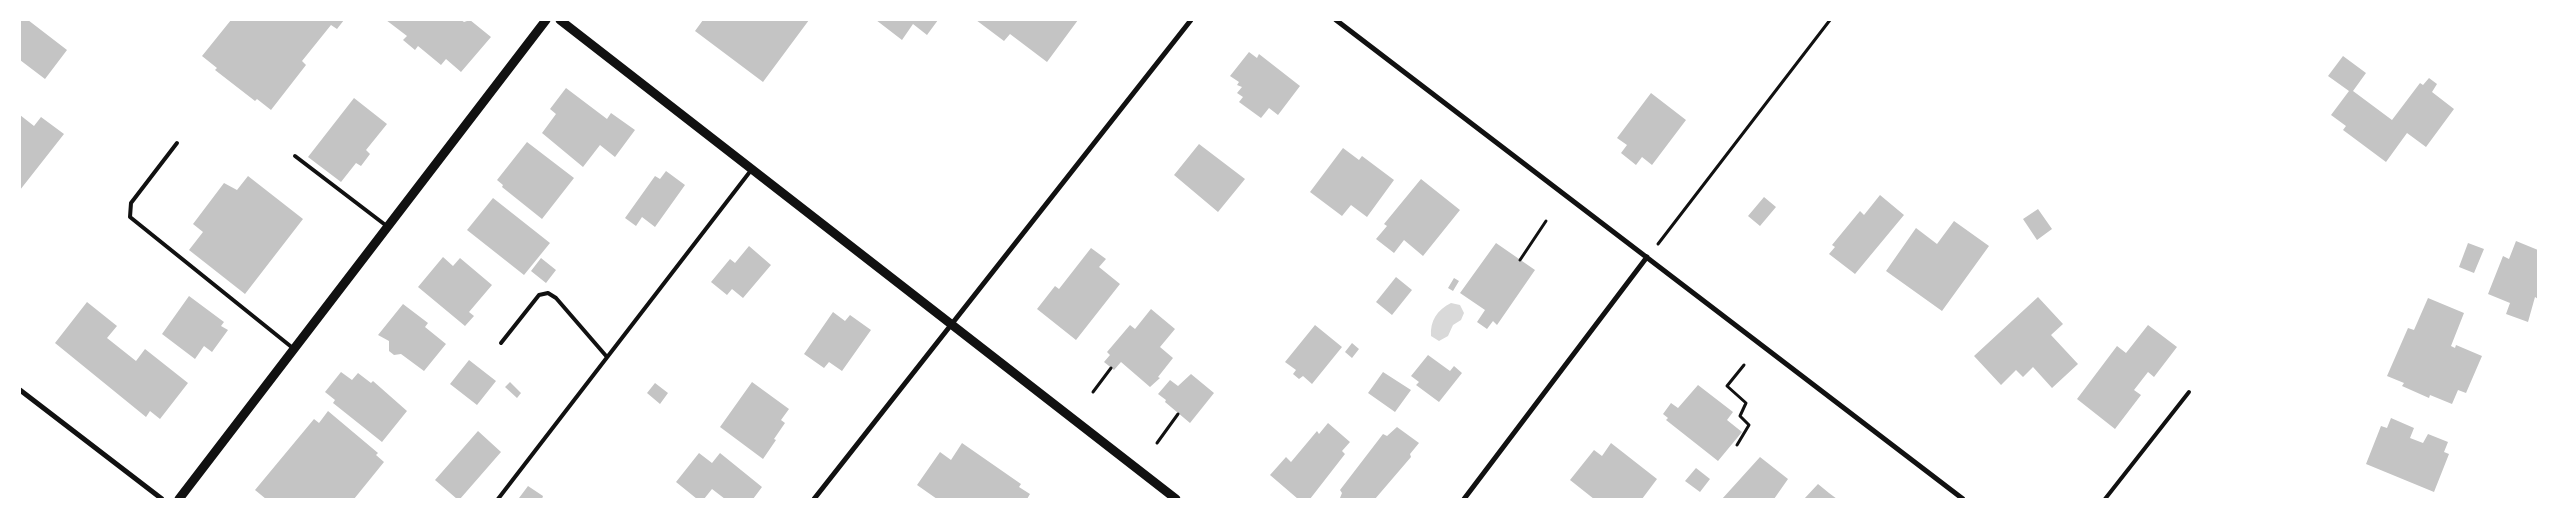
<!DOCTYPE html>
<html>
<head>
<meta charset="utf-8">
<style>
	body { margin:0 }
	#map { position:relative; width:2558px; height:519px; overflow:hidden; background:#fff; font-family:Jost,sans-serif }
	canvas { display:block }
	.frame { position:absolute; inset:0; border:21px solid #fff; pointer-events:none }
</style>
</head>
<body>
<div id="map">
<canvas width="2558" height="519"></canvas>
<div class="frame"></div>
</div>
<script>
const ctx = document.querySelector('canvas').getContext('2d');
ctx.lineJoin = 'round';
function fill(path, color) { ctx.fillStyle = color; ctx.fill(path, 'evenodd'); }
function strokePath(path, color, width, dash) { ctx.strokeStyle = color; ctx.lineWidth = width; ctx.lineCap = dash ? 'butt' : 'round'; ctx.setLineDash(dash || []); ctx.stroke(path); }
const water = new Path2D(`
	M1451 303 1460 305 1464 313 1461 320 1453 325 1448 336 1439 341 1431 336C1430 321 1437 310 1451 303Z`);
const building = new Path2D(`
	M20 20H28L67 50 45 79 20 60Z
	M231 20H344L337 29 331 25 302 61 306 65 271 110 257 99 255 101 215 70 217 68 202 56Z
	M386 20H461L464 22 470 20 491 37 461 72 446 59 441 65 418 46 415 50 403 40 407 36Z
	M703 20H809L763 82 695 31Z
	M876 20H938L927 35 913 24 902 40Z
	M976 20H1078L1047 62 1010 34 1004 41Z
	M1249 52 1257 58 1259 54 1300 86 1278 115 1269 108 1261 118 1239 102 1243 97 1237 93 1242 87 1237 85 1239 82 1230 76Z
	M2343 56 2366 73 2353 91 2392 120 2420 83 2423 85 2429 78 2437 84 2432 92 2454 109 2426 147 2407 133 2386 162 2343 130 2346 126 2331 115 2349 91 2328 76Z
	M566 88 607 119 611 113 635 130 615 157 600 145 583 167 542 133 556 114 550 109Z
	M1651 93 1686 120 1652 165 1642 157 1636 165 1621 153 1627 145 1617 138Z
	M354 98 387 124 366 150 370 154 361 166 356 163 341 182 308 157Z
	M20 115 34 126 41 117 64 134 20 190Z
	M527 142 574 178 542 219 502 187 503 185 497 180Z
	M1199 144 1245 179 1218 212 1174 175Z
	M1343 148 1359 160 1362 156 1394 180 1367 217 1351 205 1342 216 1310 192Z
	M666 171 685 185 655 227 642 217 636 226 625 218 655 176 660 179Z
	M248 176 303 219 245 294 189 250 203 232 193 224 224 183 237 190Z
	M1421 179 1460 210 1423 256 1404 240 1394 253 1376 239 1387 226 1384 224Z
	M1880 195 1904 215 1855 274 1829 254 1835 247 1832 245 1860 211 1864 215Z
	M1764 197 1776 207 1760 226 1748 216Z
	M493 198 550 243 524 275 467 230Z
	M2038 209 2052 229 2037 240 2023 219Z
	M1954 221 1989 246 1942 311 1886 271 1916 228 1937 244Z
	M2516 241 2538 250V299L2535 297 2528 322 2506 314 2510 303 2488 294 2503 256 2509 259Z
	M1496 243 1535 270 1497 325 1493 321 1487 329 1477 322 1485 310 1460 293Z
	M2468 243 2484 249 2474 273 2459 267Z
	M749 246 771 265 743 298 732 289 727 295 711 282 730 259 735 263Z
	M1091 248 1106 259 1099 267 1120 284 1076 340 1037 309 1055 286 1059 289Z
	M443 257 453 266 460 258 492 285 469 312 474 316 465 326 418 287Z
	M541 258 556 270 546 283 531 271Z
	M1396 277 1412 290 1392 315 1376 302Z
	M1454 278 1459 281 1453 291 1448 288Z
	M189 296 224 322 221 326 228 330 212 352 204 346 195 359 162 334Z
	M2038 297 2063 324 2051 335 2078 364 2052 388 2033 367 2023 377 2016 370 2001 385 1974 356Z
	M2428 298 2464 313 2451 346 2455 348 2456 345 2482 356 2466 393 2458 390 2452 404 2430 395 2429 398 2402 386 2404 383 2387 376 2408 328 2414 330Z
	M87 302 117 326 107 338 136 361 145 349 188 383 160 419 150 411 146 417 55 343Z
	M403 304 428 323 425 327 446 344 424 371 401 354 394 355 389 351V341L378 335Z
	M1151 309 1175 329 1160 347 1173 358 1158 377 1160 378 1150 387 1121 362 1114 370 1104 362 1110 355 1107 352 1130 325 1135 329Z
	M833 312 845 321 850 315 871 330 842 371 829 362 824 368 804 354Z
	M1315 325 1342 347 1312 384 1303 376 1299 379 1293 374 1296 370 1285 362Z
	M2148 325 2177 347 2154 377 2148 372 2134 390 2141 395 2115 429 2077 399 2117 346 2126 353Z
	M1352 343 1359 349 1352 358 1345 352Z
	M1428 355 1450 371 1454 366 1462 373 1439 402 1416 385 1419 382 1411 376Z
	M469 360 496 381 477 405 450 384Z
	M341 372 352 380 358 373 371 383 373 381 407 411 382 442 333 403 335 400 325 392Z
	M1383 372 1411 390 1395 412 1368 393Z
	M1191 374 1214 393 1190 423 1165 402 1166 400 1158 394 1170 380 1178 386Z
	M510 382 521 393 517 398 505 387Z
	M752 382 789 409 781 420 785 423 774 439 776 440 763 459 720 427Z
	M655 383 668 393 660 404 647 393Z
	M1698 385 1733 412 1727 420 1742 432 1718 461 1666 420 1668 418 1663 414 1671 403 1678 408Z
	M328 411 378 453 376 455 384 462 354 499H266L255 490 314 419 319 423Z
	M2391 418 2414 428 2410 438 2423 443 2428 434 2448 442 2444 452 2449 454 2434 492 2366 464 2381 426 2387 428Z
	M1328 423 1350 442 1342 451 1345 454 1310 499H1298L1270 475 1286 457 1291 462 1317 431 1319 434Z
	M1397 427 1419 443 1410 454 1411 457 1375 499 1340 498 1342 493 1340 490 1383 434 1387 436Z
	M478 431 501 452 460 499H457L435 480Z
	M962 443 1021 484 1019 487 1030 494 1027 499H937L917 485 940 452 951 460Z
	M1611 443 1657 479 1642 499H1594L1570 480 1594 450 1602 456Z
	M699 453 712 463 720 453 762 487 753 499H725L712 489 704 499H697L676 482Z
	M1760 457 1788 479 1774 499H1722Z
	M1696 468 1710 479 1700 492 1685 481Z
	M1818 484 1829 493 1837 499H1804Z
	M528 486 543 496 542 499 519 498Z`);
const path = new Path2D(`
	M1658 244 1830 20
	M1520 260 1546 221
	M1093 392 1111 368
	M1157 443 1178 414
	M1737 445 1749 425 1740 416 1746 403 1727 386 1744 365`);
const service = new Path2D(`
	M177 143 131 203 130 217 294 349
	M295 156 388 227
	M501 343 539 295 548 293 556 298 607 357
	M498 499 752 169
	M2105 499 2189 392`);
const minor = new Path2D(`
	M1336 20 1963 499
	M20 390 162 499
	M814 499 1191 20
	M1464 499 1647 257`);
const tertiary = new Path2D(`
	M560 20 1176 499
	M179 499 546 20`);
fill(water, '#d9d9d9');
fill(building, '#c4c4c4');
strokePath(path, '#111', 3);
strokePath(service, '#111', 4);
strokePath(minor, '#111', 5);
strokePath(tertiary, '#111', 9);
</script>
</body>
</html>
